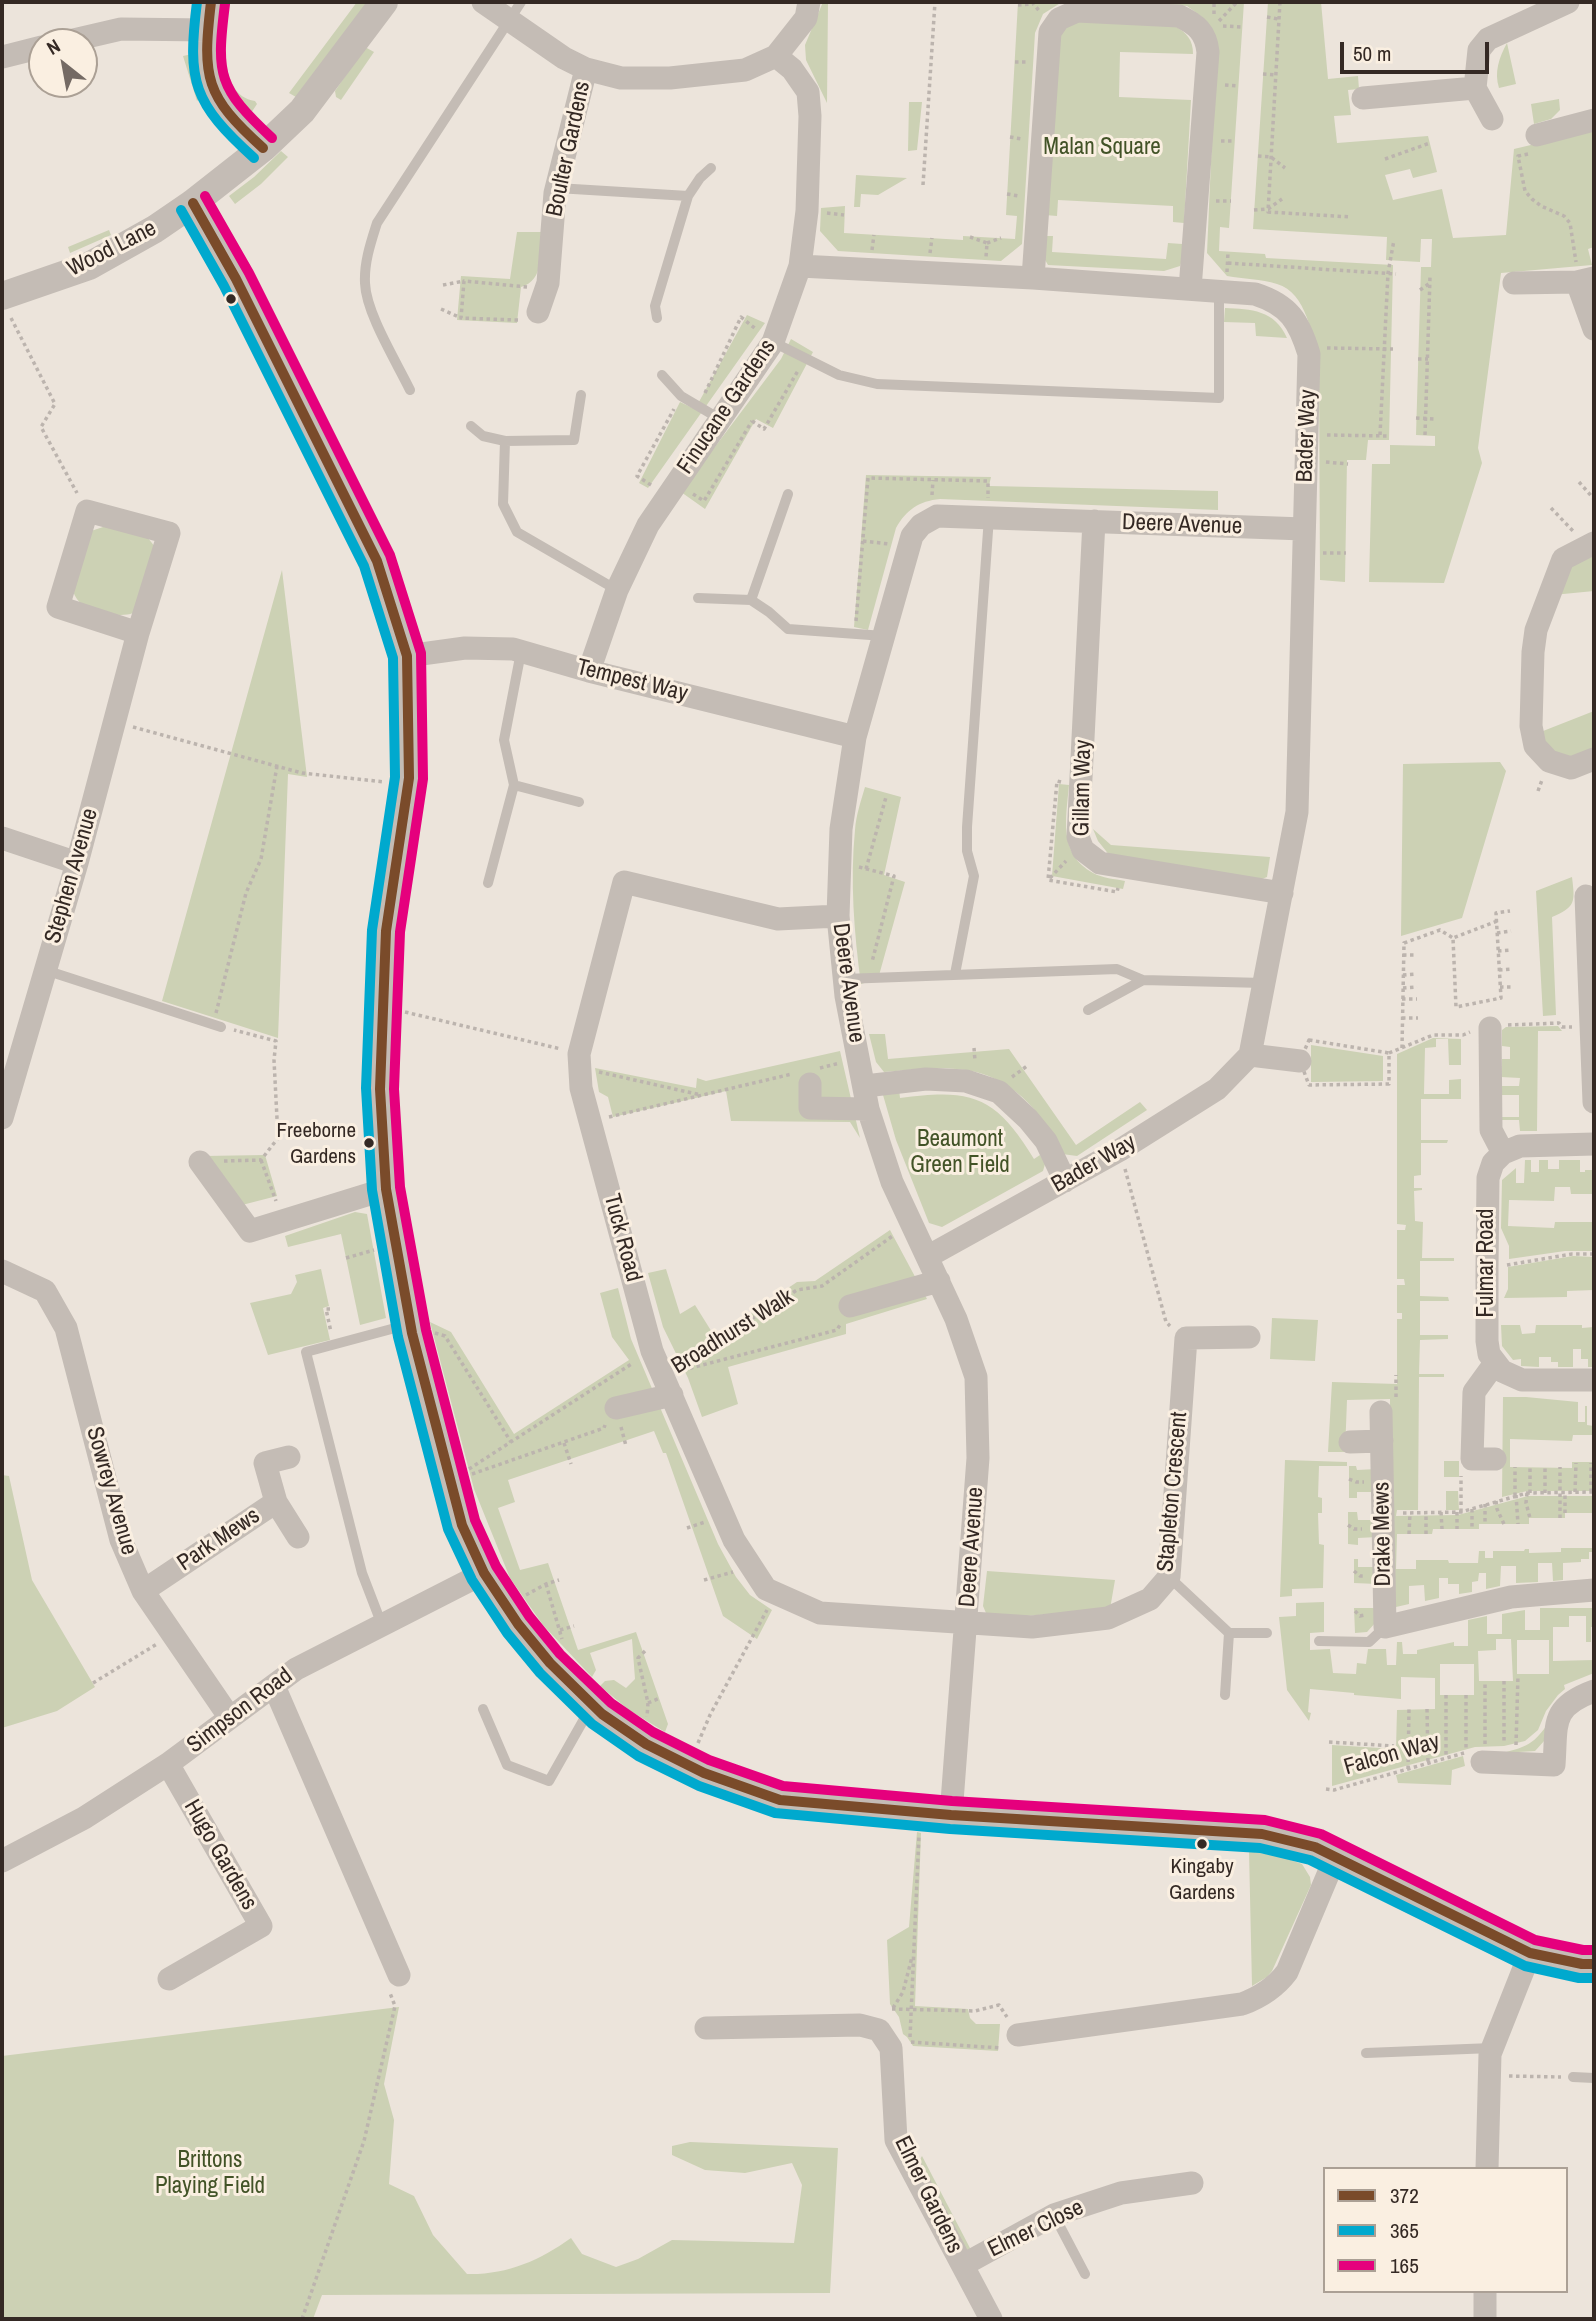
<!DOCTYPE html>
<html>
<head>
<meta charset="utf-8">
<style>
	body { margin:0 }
	#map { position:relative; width:1596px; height:2321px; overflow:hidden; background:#ece4db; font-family:"Archivo Narrow",sans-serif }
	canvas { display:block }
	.frame { position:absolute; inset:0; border:4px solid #342924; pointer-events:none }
	.legend { position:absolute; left:1323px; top:2167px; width:245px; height:126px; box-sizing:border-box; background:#faefe1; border:2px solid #aba095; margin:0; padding:9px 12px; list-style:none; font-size:21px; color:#342924 }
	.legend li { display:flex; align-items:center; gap:14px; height:35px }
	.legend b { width:35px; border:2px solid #aba095 }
	.north { position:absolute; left:28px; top:28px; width:70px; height:70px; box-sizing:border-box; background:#faefe1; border:2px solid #aba095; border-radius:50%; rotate:329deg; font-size:19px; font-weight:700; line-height:28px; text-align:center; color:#342924 }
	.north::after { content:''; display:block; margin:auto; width:24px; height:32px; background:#746a64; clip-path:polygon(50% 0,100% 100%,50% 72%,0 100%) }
	.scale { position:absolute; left:1340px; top:42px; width:149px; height:32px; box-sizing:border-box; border:4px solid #342924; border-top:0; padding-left:9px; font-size:21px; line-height:24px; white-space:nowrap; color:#342924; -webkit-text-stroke:5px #faefe1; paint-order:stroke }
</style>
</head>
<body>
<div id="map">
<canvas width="1596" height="2321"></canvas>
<div class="frame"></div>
<ul class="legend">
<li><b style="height:9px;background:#7a4b2a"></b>372</li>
<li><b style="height:9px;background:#00a9ce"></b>365</li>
<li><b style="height:9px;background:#e5007d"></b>165</li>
</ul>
<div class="north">N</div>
<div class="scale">50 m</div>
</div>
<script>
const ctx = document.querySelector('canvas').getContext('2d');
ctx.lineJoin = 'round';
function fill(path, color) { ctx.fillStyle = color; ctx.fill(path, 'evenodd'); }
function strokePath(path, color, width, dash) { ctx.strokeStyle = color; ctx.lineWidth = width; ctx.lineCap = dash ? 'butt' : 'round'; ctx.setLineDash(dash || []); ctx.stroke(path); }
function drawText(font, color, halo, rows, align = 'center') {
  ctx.font = font + ' "Archivo Narrow",sans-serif'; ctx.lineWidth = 6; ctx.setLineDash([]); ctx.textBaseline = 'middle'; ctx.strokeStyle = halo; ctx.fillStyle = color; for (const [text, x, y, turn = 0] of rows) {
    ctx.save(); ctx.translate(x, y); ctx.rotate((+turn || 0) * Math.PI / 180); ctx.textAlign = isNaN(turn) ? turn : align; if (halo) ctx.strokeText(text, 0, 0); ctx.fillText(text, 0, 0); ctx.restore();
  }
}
const green = new Path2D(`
	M224 2H228C225 29 216 95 255 101L257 104 249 116C210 81 218 48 224 2Z
	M357 2H371L296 97 289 93Z
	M823 2H828L827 103 806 60 805 45Z
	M1018 2H1062L1043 14 1035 33 1022 244 1001 261 838 251 820 231 821 208 845 206 844 233 963 240V236L1015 239 1017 216 1006 215Z
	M1118 2H1244L1229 228 1220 227 1219 251 1265 254 1266 258 1393 265 1389 440H1368L1366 460H1347L1345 582 1320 580 1319 363C1312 336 1307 293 1277 284 1261 279 1243 279 1227 276L1207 253 1216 46 1213 35 1202 17 1187 6Z
	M1268 2H1321L1328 79 1358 76 1359 89 1348 90 1351 115 1334 116 1337 143 1428 136 1437 172 1413 178 1410 169 1385 175 1393 200 1442 189 1453 238 1506 235 1514 149 1594 130V247L1588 249 1592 265 1501 273 1478 448 1482 463 1444 583 1369 582 1372 464H1390V445L1435 446V436L1416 435 1421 267H1431L1432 239H1421L1420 262 1386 260 1387 237 1253 229Z
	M1086 19 1175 26C1187 33 1193 40 1193 54L1120 52 1119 97 1191 100 1184 223 1173 222V206L1058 200 1057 216 1045 215 1052 53 1063 28Z
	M1507 43 1516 84 1499 88C1494 72 1499 58 1507 43Z
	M365 47 374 52 341 100 336 97 335 91Z
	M192 54 201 97 197 101 183 56Z
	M1559 99 1560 110 1551 119 1534 124 1531 104Z
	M909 102H922L917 150 908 151Z
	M281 151 288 157 261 184 235 204 229 196 254 177Z
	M856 175 907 178 878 195 861 194 860 207H854Z
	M109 230 111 235 70 253 68 247Z
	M517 232H541C540 252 545 280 521 287L517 323 457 320 461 276 510 279Z
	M1044 236H1053L1052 252 1166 259 1168 243 1182 244 1183 258 1180 266 1164 271 1048 265 1044 258Z
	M1225 308C1251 309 1275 310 1287 338L1256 336 1255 323 1224 322Z
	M747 315 765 323 757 334 648 488 639 483 680 402 695 409Z
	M791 339 813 352 773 428 756 419 705 509 681 492 781 359Z
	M866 475 991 477 989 486 1218 491V510L940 499C919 501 906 510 896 528L868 630 854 627Z
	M106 526 148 538 155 547 133 613C121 618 93 613 82 604 77 601 74 594 72 589L91 531Z
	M1594 549V591L1553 595 1564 569Z
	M282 570 307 777 288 774 278 1038 162 1001Z
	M1594 711V753L1573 761 1555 755 1538 733Z
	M1500 762 1506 771 1462 918 1401 936 1403 764Z
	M1059 784 1069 785C1066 818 1058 854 1093 873 1102 878 1115 879 1125 881L1123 889 1052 876Z
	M865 787 901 797 884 875 905 882 878 979 861 984C854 933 850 880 855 830 856 815 861 801 865 787Z
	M1093 829 1111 845 1270 857 1267 877 1254 882 1110 856 1098 841Z
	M1572 877C1575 902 1576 907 1552 917L1556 1015 1543 1016 1536 891Z
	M1558 1026 1562 1031H1538L1537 1131H1520L1519 1120H1501V1117H1519V1095H1501V1086H1519L1520 1078 1501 1077 1502 1059H1510V1047L1502 1046V1030L1506 1027Z
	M869 1034H885L888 1059 1009 1049 1076 1145 1140 1102 1147 1110 1077 1156 1062 1154C1053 1139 1044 1121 1033 1108 989 1059 943 1067 884 1072L876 1062Z
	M1433 1038 1461 1039V1065H1449L1448 1039H1436V1047L1425 1048 1424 1094H1449V1080L1461 1079V1099H1421V1140H1448L1447 1143H1421V1175L1414 1176V1188H1422V1190L1414 1191 1415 1221 1423 1222 1422 1258H1454V1261H1420V1296L1448 1297 1449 1301H1420V1335H1448V1339L1420 1340 1419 1374H1444V1377H1419L1418 1510H1397L1396 1516 1458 1515 1528 1496H1594V1513H1565V1518H1529V1524H1479V1529H1433L1432 1534H1397L1396 1569H1416V1560H1448L1449 1563H1478L1479 1551H1485V1558H1493V1551H1524L1525 1549H1529V1553L1561 1552V1548H1594V1552H1589V1559H1581V1562L1563 1563V1580L1553 1581 1552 1563H1538V1582L1516 1583V1566H1501L1500 1586 1486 1589V1573H1479L1478 1581 1472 1582V1592L1459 1594V1584H1448V1578H1439V1598L1425 1601 1424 1585 1409 1586V1604L1396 1607 1389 1599 1390 1399 1347 1400 1345 1452H1328L1332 1382 1397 1384V1319H1402V1313H1397V1285H1405L1404 1279H1397V1230H1405L1406 1225 1397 1224V1054Z
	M1311 1045 1383 1056V1081L1311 1082Z
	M840 1051 860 1138 850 1122 731 1121 726 1091 613 1117 608 1097 599 1092 595 1068 696 1088 697 1078 706 1081Z
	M899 1089 900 1098C972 1088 996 1096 1034 1159L1040 1155 1045 1164 1043 1171 942 1227 929 1223 896 1140 883 1095Z
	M265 1155 277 1196 242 1205 204 1156Z
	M1525 1160H1531V1172H1539V1160H1548V1169H1559V1160H1580V1172H1585V1170H1592V1162H1594V1194H1571L1570 1187H1555L1554 1201 1509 1200 1508 1226 1554 1228 1555 1222H1594V1251H1565L1509 1259V1246L1501 1228 1502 1180 1516 1168V1183H1524Z
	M355 1212 367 1214 386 1318 360 1325 341 1234 288 1247 285 1236Z
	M890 1230 927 1299 846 1324V1334L728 1367 738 1404 702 1417 688 1378 663 1327 648 1273 666 1269 680 1314 695 1305 715 1337 797 1282 815 1281Z
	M1573 1256 1594 1257V1290L1567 1291V1297L1504 1298 1508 1289V1267Z
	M321 1269 329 1306 323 1308 330 1340 268 1355 250 1303 291 1294 297 1282 295 1275Z
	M618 1288 631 1339 718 1544 736 1577 750 1595 772 1610 757 1639 723 1616 666 1453H663L654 1431 508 1480 515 1502 498 1508 520 1570 548 1563 578 1650 636 1632 668 1724 665 1732 629 1710 600 1686 605 1681 614 1680 626 1688 635 1679 632 1639 590 1653 596 1670 592 1677 543 1625 510 1578 474 1489 430 1322 451 1332 514 1434 629 1360 612 1337 600 1293Z
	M1272 1318 1318 1320 1315 1361 1270 1359Z
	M1501 1325H1520L1522 1334 1535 1333 1536 1325H1582V1328L1594 1327V1367H1588V1359H1581V1349H1573V1367H1558V1362H1551V1357H1539V1367L1521 1366V1359L1513 1360 1502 1346Z
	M1503 1397H1526L1578 1402V1422H1585V1406H1587V1425L1594 1426V1435H1573L1572 1441 1510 1439V1467L1572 1468V1462H1594V1491H1527L1502 1497Z
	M1285 1460 1347 1462V1466H1319L1318 1497 1322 1498V1513H1318L1319 1544 1324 1545 1323 1588 1292 1589V1596L1280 1597Z
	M1444 1461H1459V1477H1444Z
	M1349 1466H1356L1357 1470 1377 1469V1492H1357V1498H1349Z
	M2 1475 9 1476 32 1580 95 1687 57 1711 2 1728Z
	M1458 1491 1459 1510H1446V1491Z
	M1348 1512H1357L1358 1520H1377V1537L1358 1538V1545L1348 1544Z
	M1354 1559H1358V1567H1377V1584L1354 1583Z
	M987 1571 1115 1580 1110 1609 1003 1618 986 1613 983 1606Z
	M1324 1602V1632L1310 1633V1650L1330 1649 1333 1673 1356 1674 1357 1663 1366 1664 1368 1649H1386L1387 1665H1396L1397 1642H1402L1403 1654H1417V1650L1454 1642V1646H1468V1620L1487 1616V1634H1502V1614L1525 1610V1630H1540V1608H1594V1627H1591V1642H1586V1616H1569V1627H1553V1661L1594 1660V1673L1564 1685 1565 1689 1558 1695 1546 1711 1538 1730 1525 1741 1504 1746 1475 1747 1332 1786V1745L1396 1749 1397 1710 1435 1709V1678L1401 1677V1699L1354 1695V1693L1310 1689 1308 1712 1311 1713 1309 1721 1287 1690 1279 1617 1296 1616V1603ZM1496 1639H1511L1513 1681H1479L1478 1651 1496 1650ZM1517 1640H1549V1674H1517ZM1440 1664H1474V1695H1440Z
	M1354 1608H1377L1376 1622 1367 1632 1355 1633Z
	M1549 1722 1545 1740 1535 1751 1502 1753C1527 1747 1534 1744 1549 1722Z
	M1463 1756 1465 1766 1452 1770 1451 1785 1398 1783 1396 1775Z
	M917 1832 921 1833 915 2006 968 2009 970 2018 976 2024H1000L998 2051 913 2046 907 2037 903 2034 899 2017 890 2004 887 1940 909 1927Z
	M1249 1851 1282 1857 1302 1864 1310 1877 1311 1885 1272 1971 1267 1977 1252 1986Z
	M399 2007 384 2084 394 2120 389 2184 414 2196 433 2235 467 2274C506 2275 539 2261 571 2238L582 2254 616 2267 638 2259 672 2240 794 2243 802 2185 792 2163 745 2173 705 2170 672 2155V2146L690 2142 838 2148 830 2293 322 2295 313 2319H2V2056Z
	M922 2156 971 2250H965L918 2163Z`);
const path = new Path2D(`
	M1032 2 1040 12
	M1280 2 1268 212 1351 217
	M1018 5 1033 4
	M1214 14V2
	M1267 17 1278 19
	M1219 21 1237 2
	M1223 26 1242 27
	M1015 62H1027
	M1263 74 1276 75
	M1225 85 1238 86
	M1010 137 1022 139
	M1221 141H1235
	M1528 154 1518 156 1525 191 1532 199 1541 206 1564 216 1570 223 1576 262
	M1258 156 1271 157 1285 168
	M1385 159 1430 143
	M923 185 935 2
	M1007 194 1019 196
	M1216 201H1231
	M1254 210 1268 209 1282 199
	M827 213 844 215
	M970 237 987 243 986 257
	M987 243 1001 238
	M872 250 874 235
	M930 253 932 238
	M1228 263 1396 274
	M1227 272 1228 252
	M443 285 464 281
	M1420 290 1430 283
	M441 309 461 318
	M11 318 55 404 41 427 77 493
	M518 320 461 318 464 281 527 287
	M1327 348 1393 349
	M1418 359H1428
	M705 393 741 317 757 330
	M1416 418 1435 419
	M752 421 764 429 799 369
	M1327 435 1390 436
	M1380 435 1388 273 1394 240
	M1425 435 1430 277
	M1326 462 1348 464
	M1579 482 1594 499
	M651 485 637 476 674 409
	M693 494 704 501 752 421
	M932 495 933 480
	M1551 508 1574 532
	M863 541 889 544
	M1323 553H1346
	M856 621 868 478 988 481V498
	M133 727 302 773 385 782
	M1061 782 1057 781 1048 880 1117 892 1118 888
	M1538 791 1542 780
	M859 867 894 876 872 962
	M866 869 886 797
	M1050 878 1066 861
	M1497 921 1453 938 1456 1007 1501 998 1496 913 1510 911
	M1497 933 1511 931
	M1498 951 1511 950
	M1403 955H1415
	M1499 970 1512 969
	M1403 975 1416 974
	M1500 987H1513
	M1403 988 1417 987
	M1402 999H1417
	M405 1012 561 1049
	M216 1013 246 893 261 859 277 766
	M1402 1018H1418
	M1508 1025 1559 1023 1562 1027H1572
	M1309 1040 1389 1053V1084L1309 1085 1300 1061Z
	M974 1048 975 1061
	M1402 1048 1404 943 1440 930 1453 938
	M1389 1053 1433 1035H1463L1470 1032
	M820 1068 840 1063
	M599 1072 701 1095
	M1012 1077 1027 1066
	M609 1117 792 1074
	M261 1160 276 1201
	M224 1161 261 1160 278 1138 274 1060 276 1041 234 1030
	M1125 1169 1166 1322 1170 1326
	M346 1258 374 1250
	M1507 1265 1572 1254H1594
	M330 1309H326L331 1332
	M435 1333 445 1336 511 1442
	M681 1364 797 1290 822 1286 894 1235
	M683 1370 837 1330 841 1323
	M1396 1397V1375
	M621 1427 626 1446
	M564 1443 571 1464
	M469 1469 633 1363
	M472 1474 604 1428 605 1425
	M1349 1479 1356 1482H1364
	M1575 1492 1576 1463
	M1591 1492V1463
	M1527 1493 1526 1503 1530 1518
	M1530 1493V1467
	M1545 1493V1467
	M1516 1495 1518 1524
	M1515 1496V1467
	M1496 1501 1497 1509 1504 1524
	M1485 1504V1524
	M1472 1509V1529
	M1441 1512 1442 1529
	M1457 1512V1529
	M1461 1512V1476
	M1403 1513 1461 1512 1527 1493 1594 1492
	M1565 1513V1492
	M1560 1518V1467
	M1348 1525 1354 1529H1362
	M687 1528 705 1522
	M1409 1534 1410 1513
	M1426 1534V1513
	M1354 1571 1360 1576H1364
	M704 1580 733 1572
	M546 1584 562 1639
	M526 1595 546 1584 559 1580
	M1355 1611 1360 1616 1365 1615
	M560 1630 574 1626
	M645 1651 638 1658 648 1703 647 1717
	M1504 1681V1743
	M93 1683 157 1644
	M1446 1695V1758
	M1466 1695V1750
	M648 1703 660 1698
	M1427 1709 1428 1763
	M1329 1742 1394 1746
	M698 1743 710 1715 767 1610
	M1485 1744V1681
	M1516 1745 1518 1675
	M1408 1769 1409 1709
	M1326 1789 1334 1790 1464 1753
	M893 2008 903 1992 912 1957
	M892 2009 975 2011 999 2005 1007 2017
	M910 2037 919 1835
	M911 2042 1001 2048
	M1509 2076 1561 2077
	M302 2319 364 2141 395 2006 390 1993`);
const service = new Path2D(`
	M557 188 688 196
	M657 318 655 306 688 196 700 178 711 168
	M773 342 839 375 877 384 1219 398V291
	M662 375 681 396 720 419
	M410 390C396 361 366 313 365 283 364 262 371 242 377 223L521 2
	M581 395 574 440 505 441 503 504 517 532 617 590
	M471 426 483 436 505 441
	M698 598 751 600 769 612 788 629 884 636
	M751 600 788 494
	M514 785 579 802
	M488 883 514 785 504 740 521 652
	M45 970 221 1027
	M955 974 974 876 967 851V827L989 517
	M844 979 1117 969 1143 980 1264 983
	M1088 1010 1143 980
	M1169 1577 1229 1633 1225 1695
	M382 1625 362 1573 306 1352 410 1324
	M1229 1633H1267
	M1319 1641 1369 1642 1385 1627
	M483 1709 507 1765 549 1781 592 1705
	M1366 2053 1492 2048
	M1573 2077 1594 2078
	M1054 2215 1085 2274`);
const minor = new Path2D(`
	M211 2C208 29 200 64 213 89 224 112 244 131 263 148
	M483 2 564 58 586 69 621 78H670L745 70 776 56 806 18 809 2
	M65 42 121 29 208 30
	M2 57 42 47
	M1475 88 1492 119
	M1363 98 1475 88 1479 50 1488 39 1568 2
	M1537 135 1594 120
	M800 266 1033 278 1255 294C1289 305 1299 321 1309 354L1297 812 1250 1055 1217 1089 1120 1150 927 1257
	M1033 278 1050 32 1059 19 1077 11 1179 16C1196 24 1206 32 1208 52L1190 289
	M1577 282 1594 329
	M1514 283 1577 282 1594 278
	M538 312 548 283 555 193 586 69
	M1094 521 1078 837 1083 850 1100 863 1282 893
	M1594 543 1563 559 1536 630 1533 652 1531 726 1535 746 1549 761 1571 768 1594 759
	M407 656 465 648 513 649 589 671 855 737
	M589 671 617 590 648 525 773 342 800 266 807 211 810 116 808 92 792 69 776 56
	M2 838 77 863
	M1586 896 1594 1102
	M838 916 778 919 624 882 579 1054 581 1088 652 1351 734 1540 766 1589 820 1613 1032 1627 1108 1618 1150 1599 1169 1577 1186 1338 1249 1337
	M1490 1028 1491 1130 1503 1153
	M1250 1055 1300 1061
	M810 1084V1108L868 1109
	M865 1086 926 1079 966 1081 999 1092 1028 1119 1046 1141 1065 1181
	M2 1118 77 863 138 633 169 533 87 511 58 607 138 633
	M1594 1144 1520 1146 1503 1153 1493 1163 1488 1178 1487 1268V1341L1489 1354 1502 1371 1522 1380H1594
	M200 1162 250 1231 386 1189
	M2 1271 45 1291 66 1328 121 1540 143 1591 230 1718
	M850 1306 939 1281
	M1495 1363 1474 1392 1472 1459H1495
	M616 1408 672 1395
	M1381 1412 1385 1627 1511 1597 1594 1590
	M1350 1442 1382 1441
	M276 1502 298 1537
	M143 1591 276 1502 265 1463 289 1457
	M274 1686 399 1975
	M1482 1762 1554 1765C1557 1724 1550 1707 1594 1691
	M168 1764 261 1926 169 1979
	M951 1815 978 1458 976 1377 956 1319 892 1182 868 1109 846 996 838 916 841 829 855 737 912 536 921 525 937 516 1304 529
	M2 1861 84 1818 168 1764 296 1669 484 1573
	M706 2028 860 2025 879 2030 891 2048 896 2140 991 2319
	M1018 2035 1242 2004C1261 1997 1275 1988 1287 1972L1335 1858
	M1487 2169 1490 2054 1530 1953
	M963 2265 1054 2215 1121 2193 1192 2183
	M1485 2319V2291`);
const tertiary = new Path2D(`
	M193 203 236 279 377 561 407 656 409 778 386 931 380 1089 386 1189 412 1333 462 1525 484 1573 518 1624 550 1663 602 1714 646 1744 704 1773 780 1800 951 1815 1262 1834 1315 1847 1530 1953 1582 1964H1594
	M2 296 89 266 155 229 193 203 263 148 302 111 384 2`);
const bus1 = new Path2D(`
	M211 2C202 78 205 96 263 148
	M193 203 236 279 377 561 407 656 409 778 386 931 380 1089 386 1189 412 1333 462 1525 484 1573 518 1624 550 1663 602 1714 646 1744 704 1773 780 1800 951 1815 1262 1834 1315 1847 1530 1953 1582 1964H1594`);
const bus2 = new Path2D(`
	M197 2C187 82 193 103 254 158
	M181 210 224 286 364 566 393 658 395 777 372 930 366 1088 372 1190 398 1337 448 1529 472 1580 507 1633 540 1673 592 1724 638 1756 699 1786 775 1813 950 1829 1260 1848 1310 1860 1525 1966 1579 1978H1594`);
const bus3 = new Path2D(`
	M225 4C216 75 218 88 272 138
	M205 196 249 273 390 555 421 653 423 779 400 932 394 1089 400 1187 426 1330 475 1520 496 1566 529 1616 560 1654 611 1703 653 1732 709 1760 783 1786 952 1801 1265 1820 1321 1834 1535 1940 1583 1950H1594`);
const markers = [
	[231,299,6,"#342924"],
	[369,1143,6,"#342924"],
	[1202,1844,6,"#342924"]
];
const busNames = [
	["Freeborne",356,1131],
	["Gardens",356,1157],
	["Kingaby",1202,1867,"center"],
	["Gardens",1202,1893,"center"]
];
const parkNames = [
	["Malan Square",1102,148],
	["Beaumont",960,1140],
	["Green Field",960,1166],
	["Brittons",210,2161],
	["Playing Field",210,2187]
];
const streetNames = [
	["Boulter Gardens",569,149,-78],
	["Wood Lane",112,249,-27],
	["Finucane Gardens",727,407,-56],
	["Bader Way",1307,436,-88],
	["Deere Avenue",1182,525,2],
	["Tempest Way",632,681,14],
	["Gillam Way",1083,788,-89],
	["Stephen Avenue",72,876,-74],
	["Deere Avenue",848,983,82],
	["Bader Way",1094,1164,-30],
	["Tuck Road",622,1238,75],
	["Fulmar Road",1487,1263,-90],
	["Broadhurst Walk",733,1332,-32],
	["Sowrey Avenue",111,1491,74],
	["Stapleton Crescent",1173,1492,-85],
	["Drake Mews",1383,1534,-91],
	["Park Mews",219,1540,-34],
	["Deere Avenue",972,1547,-86],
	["Simpson Road",240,1711,-37],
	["Falcon Way",1392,1755,-16],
	["Hugo Gardens",220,1855,60],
	["Elmer Gardens",928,2195,64],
	["Elmer Close",1036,2229,-26]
];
fill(green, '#ccd1b4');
strokePath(path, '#bcb4ae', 3.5, [3.5, 3.5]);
strokePath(service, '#c4bcb5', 10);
strokePath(minor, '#c4bcb5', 23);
strokePath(tertiary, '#c4bcb5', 28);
strokePath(bus1, '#7a4b2a', 10);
strokePath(bus2, '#00a9ce', 10);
strokePath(bus3, '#e5007d', 10);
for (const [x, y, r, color] of markers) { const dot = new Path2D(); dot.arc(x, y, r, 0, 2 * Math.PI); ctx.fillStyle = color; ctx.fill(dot); strokePath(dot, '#faefe1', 2.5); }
drawText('21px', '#342924', '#faefe1', busNames, 'right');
drawText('23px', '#425327', '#faefe1', parkNames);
drawText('23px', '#342924', '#faefe1', streetNames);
</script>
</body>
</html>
